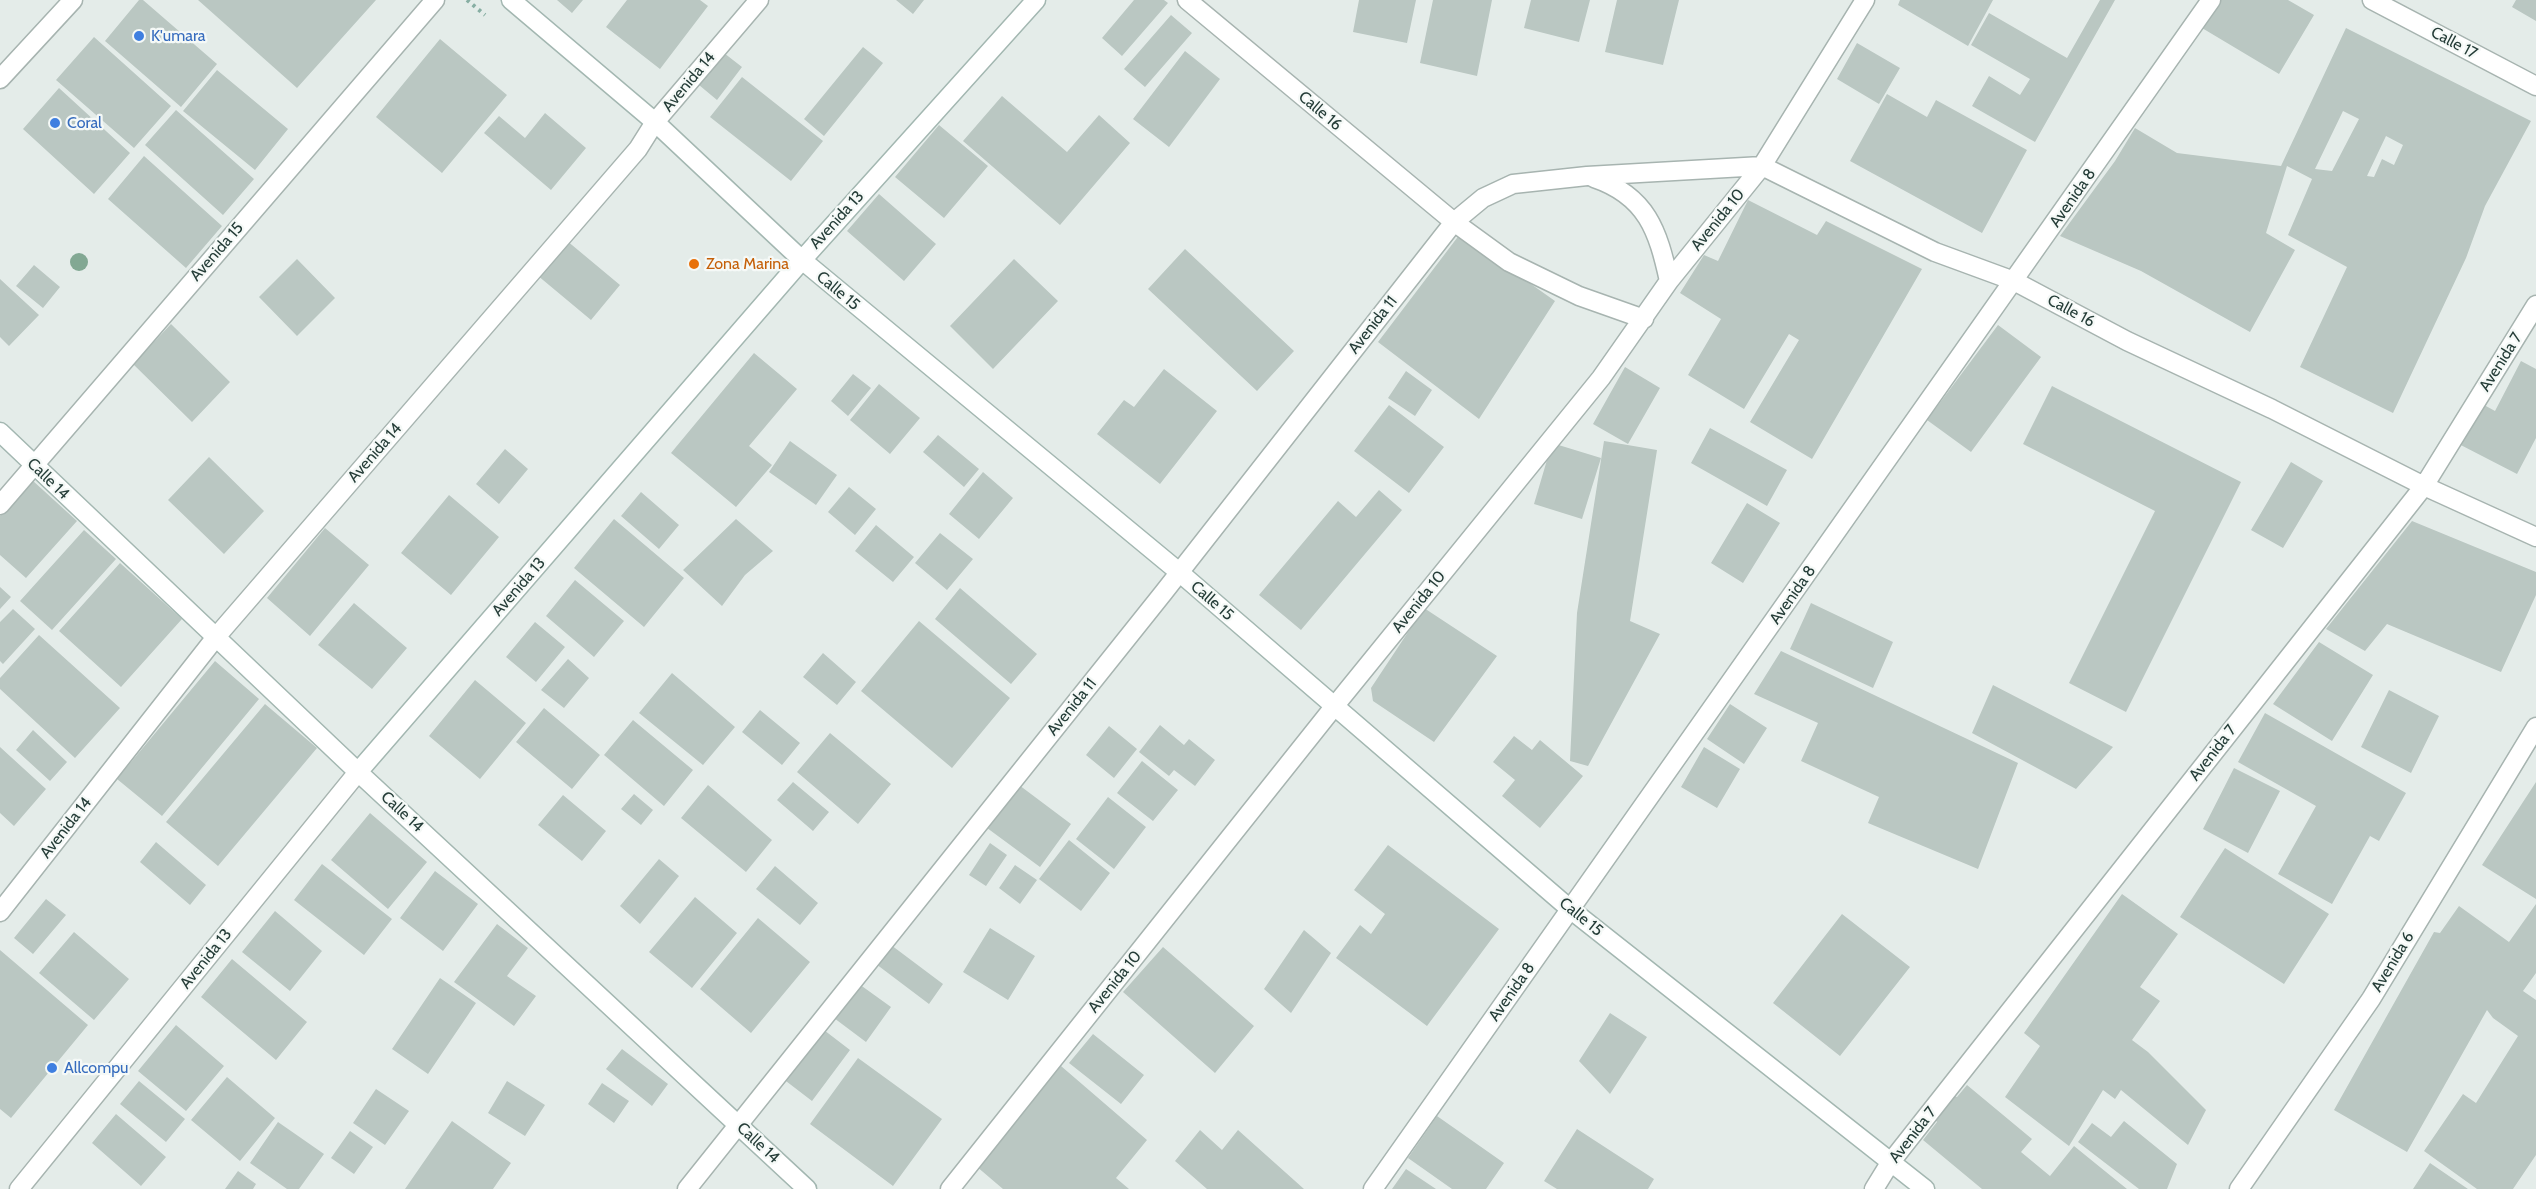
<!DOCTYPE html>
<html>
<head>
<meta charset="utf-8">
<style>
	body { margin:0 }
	canvas { display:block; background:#e4ece9 }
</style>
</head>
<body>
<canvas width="2536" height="1189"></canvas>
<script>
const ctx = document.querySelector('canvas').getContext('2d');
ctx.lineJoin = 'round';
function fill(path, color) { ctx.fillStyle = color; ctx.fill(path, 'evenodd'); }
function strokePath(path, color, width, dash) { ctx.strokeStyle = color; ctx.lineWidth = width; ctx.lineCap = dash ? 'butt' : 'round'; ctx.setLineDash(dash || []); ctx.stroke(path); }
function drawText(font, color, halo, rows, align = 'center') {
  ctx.font = font + ' Cabin,sans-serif'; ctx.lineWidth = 4.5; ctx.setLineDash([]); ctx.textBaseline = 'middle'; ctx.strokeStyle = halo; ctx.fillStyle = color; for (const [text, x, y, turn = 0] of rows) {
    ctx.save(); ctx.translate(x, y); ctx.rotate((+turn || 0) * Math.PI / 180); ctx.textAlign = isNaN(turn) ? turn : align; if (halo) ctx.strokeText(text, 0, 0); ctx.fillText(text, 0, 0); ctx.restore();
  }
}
const building = new Path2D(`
	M139 0H143L217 64 181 107 105 41Z
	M198 0H376L297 88Z
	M557 0H583L572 13Z
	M627 0H700L708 6 660 69 606 27Z
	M896 0H924L913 14Z
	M1134 0H1164L1168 3 1122 56 1102 38Z
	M1359 0H1416L1407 43 1353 32Z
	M1433 0H1492L1477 76 1420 63Z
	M1531 0H1590L1579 42 1524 28Z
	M1617 0H1679L1663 65 1605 52Z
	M1900 0H1993L1968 46 1898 5Z
	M2100 0H2115L2035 142 1972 106 1989 76 2020 95 2030 79 1971 45 1989 13 2067 58Z
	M2219 0H2288L2314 15 2279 74 2202 28Z
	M2516 0H2536V21L2512 7Z
	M1171 15 1192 33 1145 87 1124 69Z
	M2346 28 2531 121 2485 206 2466 258 2393 413 2300 367 2347 267 2288 235 2312 179 2287 166 2266 233 2295 250 2250 332 2141 271 2060 236 2115 161 2135 128 2177 153 2281 166ZM2343 111 2359 119 2332 171 2315 169ZM2386 136 2403 145 2394 165 2382 159 2374 177 2367 176Z
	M94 37 171 106 134 148 56 80Z
	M440 39 507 95 442 173 376 117Z
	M1857 43 1900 68 1879 104 1837 79Z
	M863 47 883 63 824 136 804 119Z
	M1185 51 1220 79 1169 147 1133 119Z
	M724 53 742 67 717 100 699 85Z
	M217 70 288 129 255 170 183 111Z
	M742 77 823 141 791 181 710 117Z
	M59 88 130 153 94 194 23 129Z
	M1887 94 1927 117 1936 100 2027 150 1982 233 1850 161Z
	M1002 96 1067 152 1099 115 1130 143 1060 225 963 141Z
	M176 110 254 179 223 215 145 145Z
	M545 113 586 148 551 190 484 133 499 116 525 138Z
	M939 125 988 166 944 218 895 177Z
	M144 156 222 226 186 268 108 199Z
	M879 194 936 244 904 281 847 231Z
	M1748 200 1817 235 1826 221 1922 269 1812 459 1750 422 1799 340 1789 334 1744 409 1688 375 1721 319 1680 293 1704 255 1718 261Z
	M1460 234 1555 301 1479 419 1378 342Z
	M560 235 620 285 591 320 531 270Z
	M1185 249 1294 351 1257 391 1148 289Z
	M297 259 335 298 297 336 259 297Z
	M1014 259 1058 301 993 369 950 326Z
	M34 265 60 287 43 308 16 286Z
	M0 279 39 315 9 346 0 337Z
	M171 324 230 382 192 422 133 364Z
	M1998 325 2041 357 1971 452 1927 420Z
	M754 353 797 389 749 446 772 465 736 507 671 453Z
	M2521 361 2536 369V438L2517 474 2453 441 2475 400 2495 411Z
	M1625 367 1660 388 1628 444 1593 424Z
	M1164 369 1217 411 1160 484 1097 434 1124 400 1134 407Z
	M1406 371 1432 390 1415 416 1388 398Z
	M853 374 871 388 848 416 831 401Z
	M879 384 920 418 890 454 850 420Z
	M2052 386 2241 482 2126 712 2069 683 2155 511 2023 444Z
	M1389 405 1444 447 1409 493 1354 451Z
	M1710 428 1787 470 1767 506 1691 463Z
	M938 435 979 469 964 487 923 452Z
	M790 441 837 475 816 505 769 472Z
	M1604 441 1657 450 1630 621 1660 634 1588 766 1570 761 1577 613Z
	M1552 443 1601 458 1582 519 1534 504Z
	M505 449 528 469 499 504 476 484Z
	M209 457 264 511 224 554 168 500Z
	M2291 462 2323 481 2283 548 2251 530Z
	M983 472 1013 498 979 539 949 514Z
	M32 480 77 521 26 578 0 555V516Z
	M849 487 876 509 855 535 828 512Z
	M1379 490 1402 510 1301 630 1259 595 1338 501 1356 517Z
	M641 492 679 525 659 549 621 516Z
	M449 495 499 537 451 595 401 553Z
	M1747 503 1780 523 1743 583 1711 563Z
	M614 519 684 578 644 627 574 568Z
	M736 519 773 551 745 575 722 606 683 570Z
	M2412 521 2536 572V595L2501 672 2387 624 2365 651 2326 629Z
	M876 525 914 557 893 582 855 551Z
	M325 528 369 565 310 636 267 598Z
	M84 530 116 559 52 630 20 601Z
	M940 533 973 559 947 590 915 563Z
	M120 563 182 619 121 687 59 631Z
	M575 580 624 621 594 657 546 616Z
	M0 587 11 597 0 609Z
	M960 588 1037 654 1011 684 935 619Z
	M354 603 407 648 372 689 318 645Z
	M1811 603 1893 642 1873 688 1790 649Z
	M1424 608 1497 656 1434 742 1373 701 1371 688Z
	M13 609 35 629 3 664 0 661V622Z
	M919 621 1010 698 952 768 861 691Z
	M535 622 565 647 536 682 506 657Z
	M39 635 120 708 75 758 0 689V678Z
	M2319 642 2373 675 2332 741 2273 704Z
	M1781 651 2018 763 1978 869 1868 823 1879 797 1801 761 1818 723 1754 694Z
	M823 653 856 682 837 705 803 677Z
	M568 659 589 678 564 708 541 690Z
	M215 661 259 699 162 816 117 779Z
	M672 673 735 727 703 765 639 713Z
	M475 680 526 723 480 779 429 736Z
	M1993 685 2113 747 2076 789 1972 733Z
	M2389 690 2439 716 2411 773 2361 747Z
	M265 704 317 748 218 866 166 822Z
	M1730 704 1767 728 1744 764 1707 739Z
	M544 708 600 755 572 789 516 742Z
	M760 710 800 743 782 765 742 732Z
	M2265 713 2406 793 2379 841 2370 836 2332 904 2278 874 2316 806 2238 762Z
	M633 720 693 770 664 806 604 755Z
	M1160 725 1184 745 1189 739 1215 760 1195 786 1174 770 1169 776 1139 752Z
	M1109 726 1137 749 1114 778 1086 755Z
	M33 730 67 762 50 781 16 750Z
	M830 733 891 784 858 824 797 772Z
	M1514 736 1532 750 1540 740 1583 776 1540 828 1502 796 1515 780 1493 762Z
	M0 747 46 789 14 826 0 813Z
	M1704 747 1740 769 1717 808 1681 787Z
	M1142 761 1178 790 1153 821 1117 793Z
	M2234 768 2280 791 2248 853 2203 829Z
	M793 782 829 812 813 831 777 800Z
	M1015 782 1071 824 1040 867 983 825Z
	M2536 782V899L2482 865Z
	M708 785 772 840 746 872 681 818Z
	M634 794 653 810 641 825 621 809Z
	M563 795 606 831 582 861 538 825Z
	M1108 797 1146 827 1114 869 1076 839Z
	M370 813 427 862 388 909 331 860Z
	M1069 840 1110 873 1081 911 1039 879Z
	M156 842 206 885 190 905 140 862Z
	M990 843 1007 855 986 886 969 875Z
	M1388 845 1499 929 1427 1026 1336 958 1360 925 1371 934 1385 914 1354 890Z
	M2225 848 2329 914 2284 984 2180 917Z
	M659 859 679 876 640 924 620 906Z
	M322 864 392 919 364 955 294 900Z
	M1015 865 1037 880 1020 904 999 888Z
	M775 866 818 903 800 925 756 889Z
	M435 871 478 904 443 951 400 918Z
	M2122 894 2178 934 2140 987 2160 1001 2132 1040 2148 1052 2206 1110 2188 1145 2121 1090 2115 1099 2103 1090 2069 1146 2005 1097 2040 1046 2024 1033Z
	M695 897 737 933 692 988 649 952Z
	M46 899 66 915 33 954 14 938Z
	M2536 904V973L2523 991 2536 1000V1155L2513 1189H2477L2424 1151 2463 1094 2476 1103 2518 1036 2493 1018 2487 1010 2407 1152 2334 1110 2434 932 2440 933 2459 906 2509 942Z
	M275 911 322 951 290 991 242 952Z
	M1842 914 1910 967 1840 1056 1773 1003Z
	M758 918 810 962 751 1033 700 989Z
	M497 924 528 948 507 976 536 996 514 1026 454 982Z
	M990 928 1035 956 1008 1000 963 972Z
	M1304 930 1331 953 1291 1013 1264 989Z
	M74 932 129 979 94 1020 39 973Z
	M891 945 943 984 929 1004 876 964Z
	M1163 947 1254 1026 1215 1073 1123 992Z
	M0 950 88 1025 11 1118 0 1109Z
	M232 959 307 1022 276 1060 201 997Z
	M440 978 476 1003 428 1074 392 1049Z
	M859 984 891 1007 866 1042 834 1018Z
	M1610 1013 1647 1037 1610 1094 1579 1061Z
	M176 1025 224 1066 186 1111 138 1071Z
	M820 1027 850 1050 812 1101 782 1078Z
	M1093 1034 1144 1075 1121 1104 1069 1063Z
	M622 1049 668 1084 652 1106 606 1069Z
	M858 1058 942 1119 893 1186 810 1124Z
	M1061 1066 1147 1140 1116 1178 1129 1189H1003L976 1166Z
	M227 1077 275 1118 240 1161 191 1120Z
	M139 1081 185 1119 166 1142 120 1104Z
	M507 1081 545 1105 525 1136 488 1113Z
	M602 1083 629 1101 614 1123 588 1104Z
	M1967 1085 2032 1139 2021 1152 2050 1176 2074 1146 2127 1189H1982L1923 1140 1937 1122 1933 1115 1951 1095 1957 1097Z
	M376 1089 409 1111 385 1145 353 1123Z
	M116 1114 166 1157 141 1186 92 1143Z
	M1437 1116 1504 1163 1486 1189H1452L1408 1158Z
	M452 1121 511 1163 493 1189H405Z
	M2124 1121 2177 1164 2167 1189H2139L2078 1142 2092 1123 2111 1137Z
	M278 1122 324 1154 299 1189H287L250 1163Z
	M1577 1129 1654 1179 1648 1189H1557L1544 1181Z
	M1200 1130 1222 1150 1238 1130 1304 1189H1207L1175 1161Z
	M350 1131 373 1147 354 1174 331 1158Z
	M2430 1163 2468 1189H2413Z
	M1406 1169 1436 1189H1392Z
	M238 1171 256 1184 253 1189H225Z`);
const path = new Path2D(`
	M467 0 485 15`);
const street = new Path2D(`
	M1187 0 1454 222 1509 262 1579 296 1644 319
	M2372 0 2536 86
	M0 79 73 0
	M1594 178C1647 196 1658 231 1669 281
	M0 505 435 0
	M0 912 216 637 638 149 655 122 759 0
	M19 1189 358 772
	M687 1189 1164 592 1454 222 1483 198 1513 184 1587 176 1762 166 1935 252 2014 281 2127 341 2272 409 2424 486 2536 537
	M950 1189 1333 708 1601 378 1669 281 1762 166 1865 0
	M1373 1189 2211 0
	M1874 1189 1890 1163 2424 486 2536 305
	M2239 1189 2371 999 2536 727`);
const secondary = new Path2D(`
	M511 0 655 122 802 260 1179 572 1570 909 1925 1189
	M0 432 358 772 807 1189
	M358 772 802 260 1036 0`);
const trees = [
	[79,262]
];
const markers = [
	[139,36,6,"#3f7fe0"],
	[55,123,6,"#3f7fe0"],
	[694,264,6,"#e8710a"],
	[52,1068,6,"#3f7fe0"]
];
const shopNames = [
	["K'umara",151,36],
	["Coral",67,123],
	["Allcompu",64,1068]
];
const streetNames = [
	["Calle 17",2454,43,28],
	["Avenida 14",689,82,-50],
	["Calle 16",1320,111,40],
	["Avenida 8",2073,198,-55],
	["Avenida 13",837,220,-48],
	["Avenida 10",1718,220,-51],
	["Avenida 15",217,252,-49],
	["Calle 15",838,291,40],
	["Calle 16",2071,311,28],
	["Avenida 11",1373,325,-52],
	["Avenida 7",2501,362,-58],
	["Avenida 14",375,453,-49],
	["Calle 14",48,479,44],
	["Avenida 13",519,587,-49],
	["Avenida 8",1793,595,-55],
	["Calle 15",1212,601,41],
	["Avenida 10",1419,602,-51],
	["Avenida 11",1072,707,-51],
	["Avenida 7",2213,753,-52],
	["Calle 14",402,812,43],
	["Avenida 14",66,828,-52],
	["Calle 15",1581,917,39],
	["Avenida 13",206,959,-51],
	["Avenida 6",2393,962,-59],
	["Avenida 10",1115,982,-51],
	["Avenida 8",1512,992,-55],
	["Avenida 7",1913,1135,-52],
	["Calle 14",758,1143,43]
];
const foodNames = [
	["Zona Marina",706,264]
];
fill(building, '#bac7c2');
strokePath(street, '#a7b4b0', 21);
strokePath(secondary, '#a3b7b1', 21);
strokePath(path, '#87aea3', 4, [3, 4.5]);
strokePath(street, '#fff', 18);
strokePath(secondary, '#fff', 18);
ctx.fillStyle = '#82a893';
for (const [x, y] of trees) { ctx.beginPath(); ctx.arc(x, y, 9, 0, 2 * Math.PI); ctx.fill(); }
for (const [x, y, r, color] of markers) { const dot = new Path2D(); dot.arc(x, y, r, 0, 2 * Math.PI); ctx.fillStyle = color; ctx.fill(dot); strokePath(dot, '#f5f9f7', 2); }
drawText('16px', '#366cbe', '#f5f9f7', shopNames, 'left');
drawText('16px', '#253d38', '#f5f9f7', streetNames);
drawText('16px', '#c56008', '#f5f9f7', foodNames, 'left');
</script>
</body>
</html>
